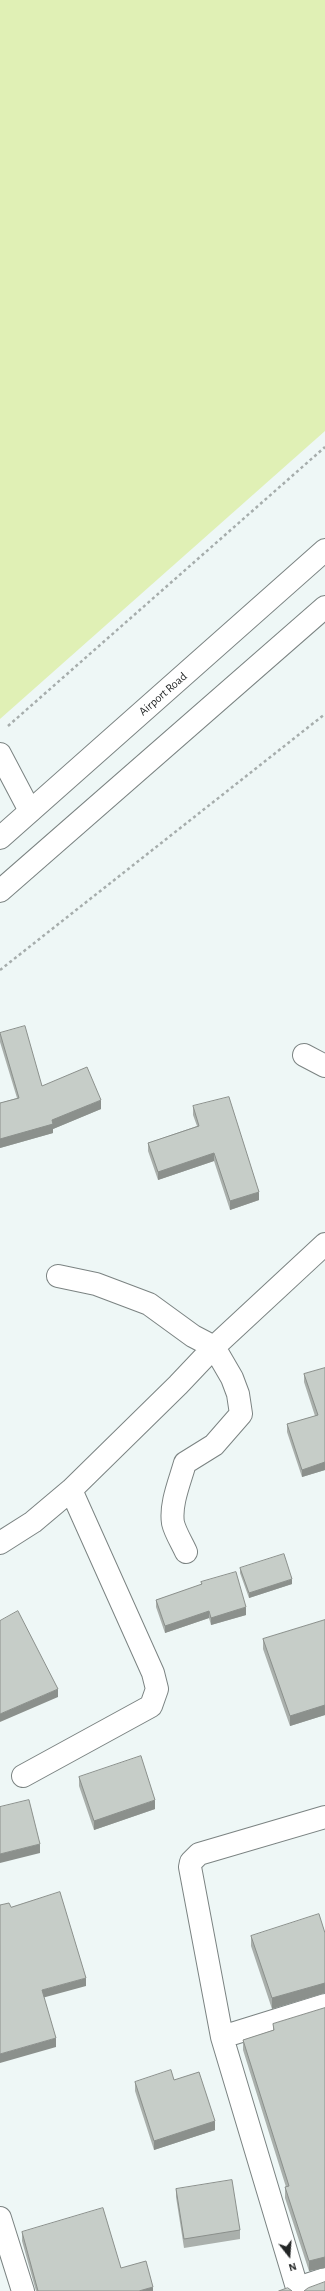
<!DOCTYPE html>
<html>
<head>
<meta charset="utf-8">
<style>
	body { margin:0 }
	#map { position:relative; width:325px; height:2291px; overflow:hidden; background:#eef7f6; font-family:"Alegreya Sans",sans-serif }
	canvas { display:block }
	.north { position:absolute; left:269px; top:2235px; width:40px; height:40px; -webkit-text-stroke:3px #fff; paint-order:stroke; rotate:163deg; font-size:11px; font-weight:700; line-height:16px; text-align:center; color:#222525 }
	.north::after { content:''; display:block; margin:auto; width:14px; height:18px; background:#222525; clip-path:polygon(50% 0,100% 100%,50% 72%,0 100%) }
</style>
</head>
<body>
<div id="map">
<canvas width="325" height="2291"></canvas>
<div class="north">N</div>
</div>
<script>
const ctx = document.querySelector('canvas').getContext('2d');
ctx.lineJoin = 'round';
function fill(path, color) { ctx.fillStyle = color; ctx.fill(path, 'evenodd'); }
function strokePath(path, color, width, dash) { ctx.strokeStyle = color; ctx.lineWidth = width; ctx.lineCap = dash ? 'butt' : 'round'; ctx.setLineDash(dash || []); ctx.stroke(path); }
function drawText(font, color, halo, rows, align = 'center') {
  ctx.font = font + ' "Alegreya Sans",sans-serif'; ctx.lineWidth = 3; ctx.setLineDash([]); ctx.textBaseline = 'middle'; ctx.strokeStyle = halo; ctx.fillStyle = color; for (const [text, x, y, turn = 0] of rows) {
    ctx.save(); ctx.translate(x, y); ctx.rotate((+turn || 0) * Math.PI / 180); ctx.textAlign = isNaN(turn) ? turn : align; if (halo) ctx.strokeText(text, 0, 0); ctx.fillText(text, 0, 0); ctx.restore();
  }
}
const green = new Path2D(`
	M0 0H325V431L0 719Z`);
const path = new Path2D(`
	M8 726 325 447
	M0 970 325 714`);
const minor = new Path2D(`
	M0 754 30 811
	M304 1055 325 1066
	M58 1276 96 1284 149 1304 193 1336 214 1347 232 1378 238 1394 241 1414 214 1445 185 1463C180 1481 170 1504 173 1523 175 1532 182 1543 186 1552
	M0 1543 33 1522 71 1490 178 1385 214 1347 325 1244
	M23 1776 151 1706 157 1689 153 1673 71 1490
	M222 2037 325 2005
	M0 2218 23 2291
	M298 2288 325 2279
	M298 2291 222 2037 190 1867 191 1862 199 1854 325 1817`);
const major = new Path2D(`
	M0 838 325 550
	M0 891 325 607`);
const wall = new Path2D(`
	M0 1033 42 1086 101 1109 53 1129V1133L0 1148V1103L17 1098 0 1042Z
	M193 1106 259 1200 230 1210 214 1161 158 1180 148 1151V1143L197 1126 193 1115Z
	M325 1368V1470L302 1477 287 1432V1424L315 1416 304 1382V1374Z
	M240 1568 292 1584 249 1598 240 1573Z
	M201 1582 246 1615 211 1625 209 1618 165 1633 156 1607V1600L201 1585Z
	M325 1620V1715L290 1726 263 1649V1639Z
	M79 1777 155 1809 94 1830 79 1786Z
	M325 1933V1993L272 2009 251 1946V1936Z
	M325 2008V2268L309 2271 285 2198V2187H286L243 2050V2040L273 2030V2024Z
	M174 2080 215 2130 154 2150 135 2091V2082Z
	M176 2189 240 2230V2239L184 2248 176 2197Z
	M22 2232 121 2268 153 2291H36L22 2241Z`);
const shadedWall = new Path2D(`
	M101 1100V1109L53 1129V1133L0 1148V1139L52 1120Z
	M214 1153V1161L158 1180V1172Z
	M259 1192V1200L230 1210V1201Z
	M325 1462V1470L302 1477V1470Z
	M292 1579V1584L249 1598V1593Z
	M246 1607V1615L211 1625V1618Z
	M209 1611V1618L165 1633V1626Z
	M58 1689V1697L0 1722V1714Z
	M325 1705V1715L290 1726V1716Z
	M155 1800V1809L94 1830V1821Z
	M40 1844V1853L0 1863V1854Z
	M86 1978V1986L42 1998V1990Z
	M325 1983V1993L272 2009V1998Z
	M56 2038V2047L0 2063V2054Z
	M215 2121V2130L154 2150V2141Z
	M325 2257V2268L309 2271V2261Z
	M153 2287V2291H139Z`);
const building = new Path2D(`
	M25 1026 42 1086 87 1067 101 1100 52 1120 53 1124 0 1139V1103L19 1098 0 1033Z
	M229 1097 259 1192 230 1201 214 1153 158 1172 148 1143 199 1126 193 1106Z
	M325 1368V1462L302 1470 287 1424 318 1415 304 1374Z
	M284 1554 292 1579 249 1593 240 1568Z
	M236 1572 246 1607 211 1618 209 1611 165 1626 156 1600 202 1584 201 1582Z
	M18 1611 58 1689 0 1714V1621Z
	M325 1620V1705L290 1716 263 1639Z
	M141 1756 155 1800 94 1821 79 1777Z
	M29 1800 40 1844 0 1854V1807Z
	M60 1892 86 1978 42 1990 56 2038 0 2054V1905L9 1903 11 1907Z
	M319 1914 325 1933V1983L272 1998 251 1936Z
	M325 2008V2257L309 2261 285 2187 289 2186 243 2040 274 2030 273 2024Z
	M171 2070 174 2080 199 2072 215 2121 154 2141 135 2082Z
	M232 2180 240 2230 184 2239 176 2189Z
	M103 2208 121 2268 146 2261 153 2287 139 2291H38L22 2232Z
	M325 2282V2291H304L308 2288Z
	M288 2288 292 2291H279Z`);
const streetNames = [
	["Airport Road",163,694,-41]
];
fill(green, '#e0f0b5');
strokePath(minor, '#7b8382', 24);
strokePath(major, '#7b8382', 24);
strokePath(path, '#a6adac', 2.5, [3, 3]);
strokePath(minor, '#fff', 22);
strokePath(major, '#fff', 22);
fill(wall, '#aab0ac');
fill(shadedWall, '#8b908c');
fill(building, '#c6cdc8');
strokePath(building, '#8b908c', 1);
drawText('12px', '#222525', '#fff', streetNames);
</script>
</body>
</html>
